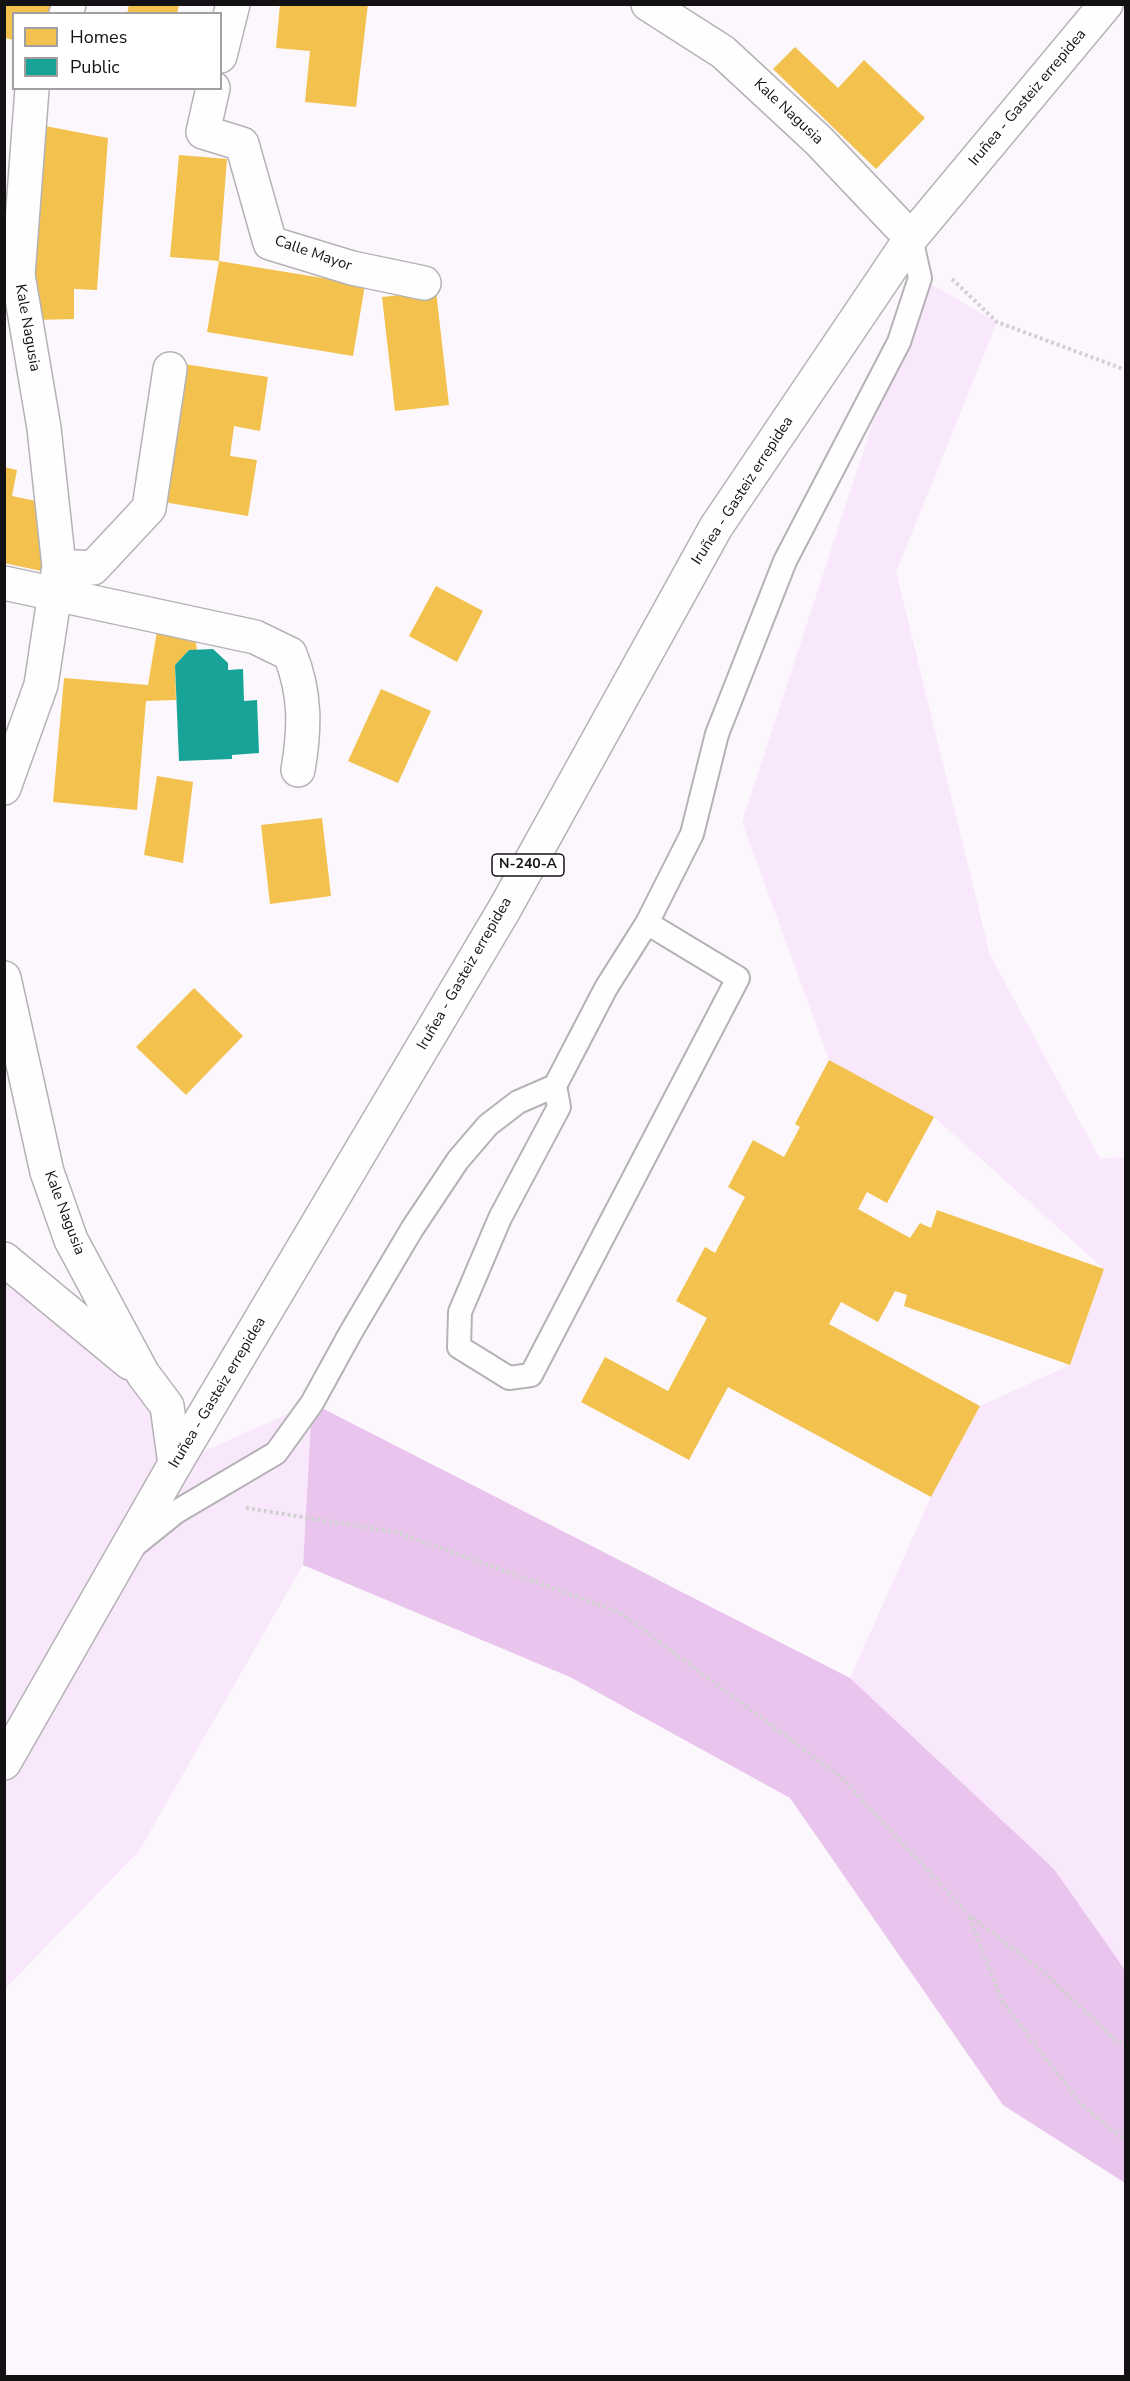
<!DOCTYPE html>
<html>
<head>
<meta charset="utf-8">
<style>
	body { margin:0 }
	#map { position:relative; width:1130px; height:2381px; overflow:hidden; background:#fcf7fd; font-family:"Nunito Sans",sans-serif }
	canvas { display:block }
	.frame { position:absolute; inset:0; border:6px solid #141114; pointer-events:none }
	.legend { position:absolute; left:12px; top:12px; width:210px; height:78px; box-sizing:border-box; background:#fff; border:2px solid #a1a0a1; margin:0; padding:8px 10px; list-style:none; font-size:18px; color:#141114 }
	.legend li { display:flex; align-items:center; gap:12px; height:30px }
	.legend b { width:30px; border:2px solid #a1a0a1 }
</style>
</head>
<body>
<div id="map">
<canvas width="1130" height="2381"></canvas>
<div class="frame"></div>
<ul class="legend">
<li><b style="height:16px;background:#f2c14e"></b>Homes</li>
<li><b style="height:16px;background:#17a398"></b>Public</li>
</ul>
</div>
<script>
const ctx = document.querySelector('canvas').getContext('2d');
ctx.lineJoin = 'round';
function fill(path, color) { ctx.fillStyle = color; ctx.fill(path, 'evenodd'); }
function strokePath(path, color, width, dash) { ctx.strokeStyle = color; ctx.lineWidth = width; ctx.lineCap = dash ? 'butt' : 'round'; ctx.setLineDash(dash || []); ctx.stroke(path); }
function drawText(font, color, halo, rows, align = 'center') {
  ctx.font = font + ' "Nunito Sans",sans-serif'; ctx.lineWidth = 6; ctx.setLineDash([]); ctx.textBaseline = 'middle'; ctx.strokeStyle = halo; ctx.fillStyle = color; for (const [text, x, y, turn = 0] of rows) {
    ctx.save(); ctx.translate(x, y); ctx.rotate((+turn || 0) * Math.PI / 180); ctx.textAlign = isNaN(turn) ? turn : align; if (halo) ctx.strokeText(text, 0, 0); ctx.fillText(text, 0, 0); ctx.restore();
  }
}
const green = new Path2D(`
	M920 278 997 322 896 572 990 955 1100 1159 1125 1157V1970L1054 1869 850 1678 931 1497 980 1406 1070 1365 1104 1269 934 1117 829 1060 742 822Z
	M5 1263 143 1374 175 1464 312 1403 303 1565 139 1851 5 1989Z`);
const forest = new Path2D(`
	M312 1403 850 1678 1054 1869 1125 1970V2183L1003 2105 790 1798 570 1677 303 1565Z`);
const homes = new Path2D(`
	M4 4H54L52 14H14V40L4 38Z
	M129 4H179L177 14H127Z
	M280 4H368L356 107 305 102 310 51 276 48Z
	M795 47 838 88 864 60 925 118 876 169 773 69Z
	M40 125 108 138 97 290 74 289V319L36 320 34 246Z
	M179 155 227 159 219 261 170 257Z
	M219 261 365 285 353 356 207 332Z
	M436 291 449 405 395 411 382 297Z
	M184 364 268 377 260 431 234 426 230 456 257 460 248 516 163 502Z
	M4 467 17 470 12 496 46 503V572L4 563Z
	M436 586 483 611 457 662 409 636Z
	M157 631 195 637 197 650H189L175 665 176 700 146 701 137 810 53 802 64 678 148 685Z
	M381 689 431 711 398 783 348 761Z
	M157 776 193 782 183 863 144 855Z
	M322 818 331 896 270 904 261 825Z
	M194 988 243 1036 186 1095 136 1047Z
	M829 1060 934 1117 887 1203 867 1192 858 1209 910 1238 920 1223 931 1228 937 1210 1104 1269 1070 1365 904 1306 907 1295 895 1291 878 1322 841 1302 829 1324 980 1406 931 1497 728 1387 689 1460 581 1402 605 1357 668 1391 707 1318 676 1301 705 1247 715 1253 745 1197 728 1187 753 1140 784 1157 800 1127 795 1124Z`);
const public = new Path2D(`
	M213 649 228 663V670L243 669 244 701 257 700 259 753 232 755V759L179 761 175 665 189 650Z`);
const path = new Path2D(`
	M952 279 997 322 1126 370
	M246 1508 396 1532 619 1612 841 1777 969 1915 1046 1974 1115 2040 1126 2045
	M969 1917 1002 2001 1080 2103 1126 2141`);
const service = new Path2D(`
	M555 1086 559 1107 500 1218 460 1312 459 1347 509 1378 531 1375 738 978 647 923
	M135 1545 176 1512 276 1453 312 1403 351 1332 412 1229 458 1160 488 1125 518 1102 555 1086 606 988 647 923 692 834 717 734 785 561 899 342 920 278 911 238`);
const minor = new Path2D(`
	M648 4 723 52 819 141 911 238
	M66 14 69 4
	M220 56 233 4
	M213 88 203 132 242 144 270 243 352 268 424 283
	M59 566 93 568 149 508 170 369
	M4 583 255 637 290 654C306 694 305 728 298 770
	M4 788 41 685 59 566 44 428 18 275 32 89
	M4 978 47 1172 71 1240 143 1374 167 1406 175 1464
	M4 1259 130 1363`);
const trunk = new Path2D(`
	M4 1763 175 1464 504 910 716 527 911 238 1106 4`);
const shields = [
	[528,865,72]
];
const shieldNames = [
	["N-240-A",528,865]
];
const streetNames = [
	["Iruñea - Gasteiz errepidea",1028,98,-50],
	["Kale Nagusia",788,112,43],
	["Calle Mayor",313,254,19],
	["Kale Nagusia",27,328,80],
	["Iruñea - Gasteiz errepidea",743,491,-57],
	["Iruñea - Gasteiz errepidea",465,974,-60],
	["Kale Nagusia",64,1213,69],
	["Iruñea - Gasteiz errepidea",218,1393,-59]
];
fill(green, '#f9e8fb');
fill(forest, '#e9c4ed');
fill(homes, '#f2c14e');
fill(public, '#17a398');
strokePath(service, '#b5b2b6', 26);
strokePath(minor, '#b5b2b6', 36);
strokePath(trunk, '#b5b2b6', 36);
strokePath(path, '#d2d1d2', 4, [3, 3]);
strokePath(service, '#fffeff', 22);
strokePath(minor, '#fffeff', 33);
strokePath(trunk, '#fffeff', 33);
for (const [x, y, w] of shields) { const box = new Path2D(); box.roundRect(x - w / 2, y - 11, w, 22, 4.5); ctx.fillStyle = '#fff'; ctx.fill(box); strokePath(box, '#141114', 1.5); }
drawText('bold 14px', '#141114', null, shieldNames);
drawText('15px', '#141114', '#fff', streetNames);
</script>
</body>
</html>
